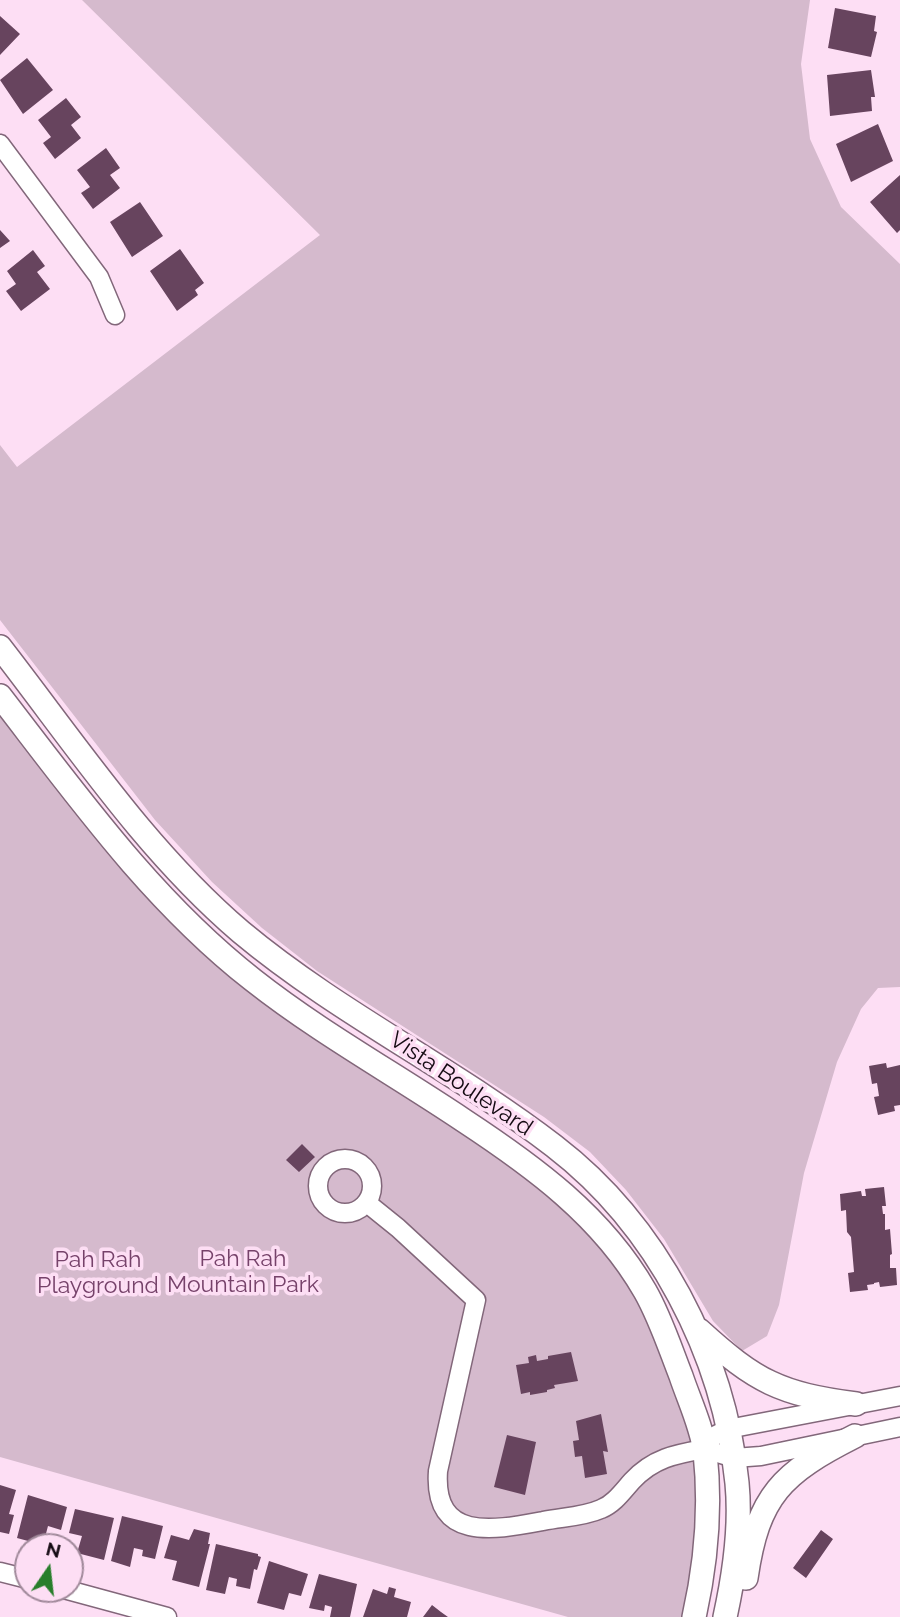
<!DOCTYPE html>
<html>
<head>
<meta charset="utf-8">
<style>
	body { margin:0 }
	#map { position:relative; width:900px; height:1617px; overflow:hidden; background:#fddef4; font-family:Raleway,sans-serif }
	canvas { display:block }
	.north { position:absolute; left:14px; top:1533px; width:70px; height:70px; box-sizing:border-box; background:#fddef4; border:2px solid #a0899a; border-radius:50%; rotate:14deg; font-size:19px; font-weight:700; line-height:28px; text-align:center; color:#140a12 }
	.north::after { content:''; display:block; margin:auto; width:24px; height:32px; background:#287e2b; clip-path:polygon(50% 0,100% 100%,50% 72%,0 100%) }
</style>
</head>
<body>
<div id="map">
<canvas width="900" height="1617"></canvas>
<div class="north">N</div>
</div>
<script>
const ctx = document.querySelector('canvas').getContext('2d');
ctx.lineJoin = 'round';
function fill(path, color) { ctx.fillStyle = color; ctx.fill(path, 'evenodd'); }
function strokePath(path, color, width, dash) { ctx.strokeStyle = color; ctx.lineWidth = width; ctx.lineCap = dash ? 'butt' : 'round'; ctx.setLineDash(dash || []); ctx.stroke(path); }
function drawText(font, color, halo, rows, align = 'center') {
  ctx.font = font + ' Raleway,sans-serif'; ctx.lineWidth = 7; ctx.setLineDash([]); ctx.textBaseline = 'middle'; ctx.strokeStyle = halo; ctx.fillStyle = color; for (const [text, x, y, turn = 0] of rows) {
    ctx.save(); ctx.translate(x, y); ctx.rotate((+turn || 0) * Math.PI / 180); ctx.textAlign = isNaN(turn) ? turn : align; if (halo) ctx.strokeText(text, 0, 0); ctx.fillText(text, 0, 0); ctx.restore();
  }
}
const green = new Path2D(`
	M82 0H810L801 64 810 139 841 207 900 264V987L878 988 861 1009 837 1062 804 1173 779 1305 767 1336 742 1351 713 1321 664 1239 626 1190 590 1152 544 1117 317 971 262 928 212 882 155 820 0 620V445L17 467 320 235Z
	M0 699 205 941 504 1149 623 1261 697 1425V1617H568L0 1457Z`);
const building = new Path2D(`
	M835 8 876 16 874 31 877 32 871 57 828 48Z
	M0 16 20 34 0 55Z
	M27 58 53 90 23 114 0 80Z
	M871 70 875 97H871L872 111 830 116 827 75Z
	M66 98 81 117 71 125 81 138 55 159 43 143 51 137 38 120Z
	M878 124 893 161 851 182 836 144Z
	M106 148 120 168 110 175 120 188 93 209 81 193 90 187 77 170Z
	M900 175V230L897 233 870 202Z
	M140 202 163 236 132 257 110 222Z
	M0 230 10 241 0 248Z
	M180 249 204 283 195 290 198 295 177 311 150 271Z
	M33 250 45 266 37 272 50 289 21 311 6 291 16 284 7 271Z
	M886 1063 887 1068 900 1065V1105L894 1106 895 1111 878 1115 874 1097 879 1096 877 1083 872 1084 869 1066Z
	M302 1144 315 1157 299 1172 286 1160Z
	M884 1187 886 1206H882L883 1214H885V1230L890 1229 892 1254 890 1255V1268H896L897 1285 880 1287 879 1282 874 1283V1284L867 1285 868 1290 850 1292 848 1273 854 1272 851 1237 847 1232 846 1210 841 1211 840 1194 861 1191 862 1196H866L865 1189Z
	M571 1352 578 1381 554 1385 555 1388 547 1390V1392L530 1395V1392L521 1394 516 1365 529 1363 528 1357 536 1355 537 1361 548 1359V1356Z
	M601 1414 608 1452 603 1451 607 1474 585 1478 582 1456 575 1457 573 1441 579 1440 576 1421Z
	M507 1435 536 1442 525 1495 494 1487Z
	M0 1485 16 1490 9 1514 14 1515 9 1534 0 1532Z
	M28 1495 67 1507 61 1530 48 1526 43 1545 17 1538Z
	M75 1509 114 1518 104 1560 77 1553 82 1536 69 1533Z
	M122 1516 163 1526 155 1559 142 1556 143 1550 134 1548 130 1567 111 1561Z
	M194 1529 210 1533 208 1544H210L199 1587 172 1580 177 1561 164 1558 171 1535 189 1540Z
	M821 1530 833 1539 806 1578 793 1568Z
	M216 1544 258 1554V1556L261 1557 257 1570 254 1569 250 1589 236 1586 237 1579 229 1577 225 1594 206 1590Z
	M269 1561 308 1574 301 1596 289 1593 284 1610 257 1603Z
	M319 1574 357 1584 350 1617H330L332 1607 325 1605 324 1611 309 1608Z
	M389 1587 396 1589 394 1597 411 1602 407 1617H363L373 1589 387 1594Z
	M432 1605 441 1612 448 1617H423Z`);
const minor = new Path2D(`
	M0 144 99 277 115 315
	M318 1186a27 27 0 1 1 54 0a27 27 0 1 1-54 0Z
	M367 1203 398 1228 476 1300 438 1471C433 1543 495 1530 543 1521 562 1517 583 1517 601 1509 614 1504 623 1491 632 1481 653 1458 676 1454 704 1449
	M704 1449 714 1436 728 1429 900 1396
	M704 1449 734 1458 761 1456 900 1427
	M0 1572 28 1579
	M64 1589 167 1617`);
const major = new Path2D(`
	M0 647C76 745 146 851 241 932 338 1013 454 1069 554 1146 657 1225 724 1354 737 1483 741 1524 734 1576 725 1617
	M0 696C78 797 152 901 253 980 319 1032 393 1073 463 1120 533 1166 602 1216 645 1291 660 1317 670 1348 681 1376 689 1400 702 1427 705 1452 711 1507 706 1564 694 1617
	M699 1330C756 1382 780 1394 856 1404
	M746 1578C758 1495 782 1473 855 1436`);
const streetNames = [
	["Vista Boulevard",461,1084,34]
];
const parkNames = [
	["Pah Rah",243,1259],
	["Mountain Park",243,1285],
	["Pah Rah",98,1260],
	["Playground",98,1286]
];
fill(green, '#d5bacd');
fill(building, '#67445e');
strokePath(minor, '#82677a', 21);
strokePath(major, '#82677a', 26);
strokePath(minor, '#fff', 18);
strokePath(major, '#fff', 23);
drawText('23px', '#140a12', '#fddef4', streetNames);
drawText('23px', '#76426a', '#fddef4', parkNames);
</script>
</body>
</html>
